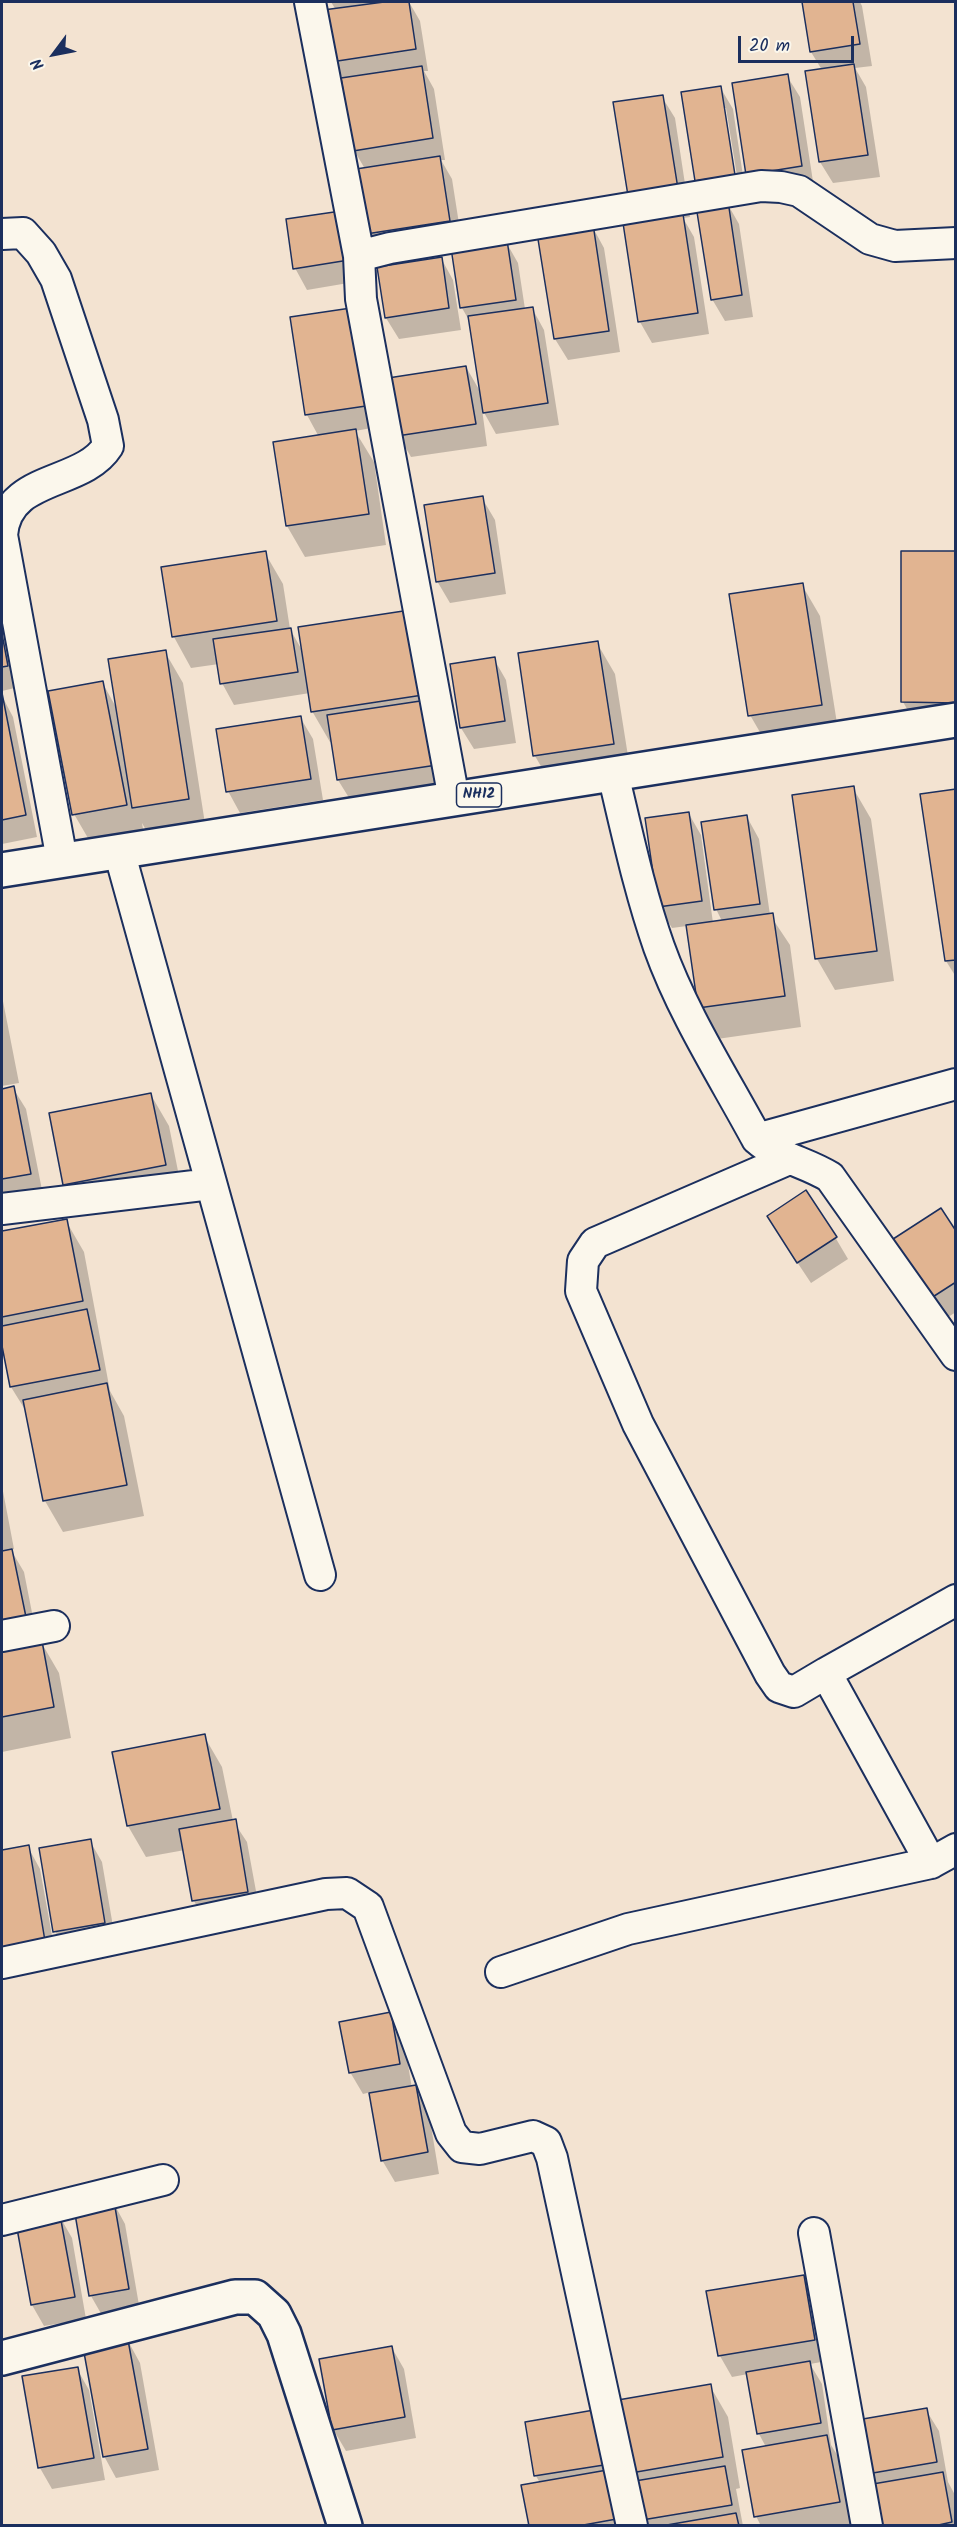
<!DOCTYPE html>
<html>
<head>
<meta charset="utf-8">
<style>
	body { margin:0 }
	#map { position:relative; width:957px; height:2527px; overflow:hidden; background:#f3e3d1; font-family:Kalam,sans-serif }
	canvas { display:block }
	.frame { position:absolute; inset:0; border:3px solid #1b2f5e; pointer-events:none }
	.north { position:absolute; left:24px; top:24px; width:60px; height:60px; -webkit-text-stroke:4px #fbf7ec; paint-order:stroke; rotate:238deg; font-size:16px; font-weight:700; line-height:24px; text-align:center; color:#1b2f5e }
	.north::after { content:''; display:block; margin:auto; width:21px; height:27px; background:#1b2f5e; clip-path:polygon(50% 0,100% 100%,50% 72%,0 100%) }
	.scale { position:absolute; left:738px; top:36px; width:116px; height:27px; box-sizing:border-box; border:3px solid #1b2f5e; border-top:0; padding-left:8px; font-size:18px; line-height:21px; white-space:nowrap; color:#1b2f5e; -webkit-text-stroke:4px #fbf7ec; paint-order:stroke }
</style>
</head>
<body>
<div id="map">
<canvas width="957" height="2527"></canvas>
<div class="frame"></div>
<div class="north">N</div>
<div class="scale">20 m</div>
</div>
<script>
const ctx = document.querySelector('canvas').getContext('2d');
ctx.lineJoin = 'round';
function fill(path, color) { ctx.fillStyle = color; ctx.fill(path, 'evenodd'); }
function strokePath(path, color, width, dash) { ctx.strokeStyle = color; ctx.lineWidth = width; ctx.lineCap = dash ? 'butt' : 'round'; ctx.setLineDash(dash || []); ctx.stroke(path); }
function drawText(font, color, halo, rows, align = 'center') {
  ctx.font = font + ' Kalam,sans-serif'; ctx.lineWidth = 4.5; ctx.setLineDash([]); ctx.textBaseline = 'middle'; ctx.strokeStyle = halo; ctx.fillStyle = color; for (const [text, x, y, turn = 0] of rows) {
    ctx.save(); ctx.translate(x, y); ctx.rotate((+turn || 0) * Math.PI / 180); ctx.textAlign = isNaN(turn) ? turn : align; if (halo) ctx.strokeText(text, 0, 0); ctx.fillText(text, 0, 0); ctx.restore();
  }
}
const shadow = new Path2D(`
	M331 2H409L420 21 428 71H424L434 89 445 160H441L452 179 462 243 380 255 368 233 365 169 354 150 343 79 333 61 336 10Z
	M804 2H860L862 6 872 66 855 68 866 87 880 177 833 183 820 162 807 72 822 70 811 52Z
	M787 76 800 97 814 188 760 196Z
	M720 87 733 109 746 196 709 202 696 180ZM723 108H726L738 182H735Z
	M662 97 675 118 690 217 683 218 694 237 709 334 652 343 640 322Z
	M727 203 739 224 753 317 725 321 712 299Z
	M340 212 360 281 307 290 295 268Z
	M592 226 604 248 620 352 568 360 555 339Z
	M506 242 518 263 525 309 532 308 544 330 559 425 496 434 482 409 487 446 411 457 399 436 466 367 481 393 470 322 462 308 452 250Z
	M441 258 453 280 461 330 399 339 386 318 378 268Z
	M350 310 377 427 355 431 374 462 386 545 305 557 287 526 319 437 307 415Z
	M482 498 495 520 506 594 450 603 437 581Z
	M265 553 283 584 290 629 303 652 409 611 449 787 351 801 338 780 333 742H330L312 711 310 693 234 705 222 683 219 664 191 668 174 637 163 568Z
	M903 553H956V733H921L903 702Z
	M802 585 820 616 839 736 768 746 750 715Z
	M2 598 19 687 2 691Z
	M597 643 615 674 631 775 553 787 535 756Z
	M165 652 183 683 206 830 151 839 142 823 144 835 92 845 74 814 102 682 117 709Z
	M494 659 506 680 516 743 474 749 461 728Z
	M2 696 13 717 37 837 2 844Z
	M300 717 313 739 323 800 240 813 228 791Z
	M853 788 871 819 894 981 835 990 817 959Z
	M956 790V977L946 961Z
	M689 814 701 835 713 923 722 921 716 909 747 817 759 839 770 915 790 945 801 1027 717 1039 699 1008 687 926 672 928 659 907Z
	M2 996 19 1083 2 1086Z
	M13 1088 26 1109 43 1195 2 1203V1090Z
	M151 1095 169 1126 183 1196 82 1216 65 1185 51 1114Z
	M66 1221 84 1252 110 1391 124 1416 144 1516 63 1532 45 1501 26 1408H24L11 1387 2 1338V1327H4L2 1322V1233Z
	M956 1234V1312L942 1321 904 1263Z
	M835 1237 848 1259 811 1283 781 1238Z
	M2 1486 14 1549 11 1550 24 1572 37 1638 2 1645Z
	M41 1642 59 1673 71 1738 2 1752V1650Z
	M204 1736 222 1767 233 1821 247 1842 260 1913 206 1922 194 1901 185 1850 146 1857 128 1826 114 1753Z
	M90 1841 102 1862 116 1944 67 1953 55 1931Z
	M28 1847 40 1869 57 1963 2 1960V1852Z
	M390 2014 403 2036 412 2088 416 2087 428 2108 439 2174 395 2182 382 2160 371 2092 363 2094 350 2072Z
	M113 2202 125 2224 140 2311 103 2317 91 2296 75 2209Z
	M60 2217 72 2238 86 2319 44 2326 32 2305Z
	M803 2276 815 2298 827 2361 810 2364 822 2384 831 2445 839 2458 851 2524 761 2526 756 2516 766 2447 759 2434 748 2374 732 2377 720 2356Z
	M128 2341 140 2363 159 2470 116 2478 104 2456Z
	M392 2348 404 2369 416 2438 346 2451 333 2429Z
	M77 2369 89 2390 105 2480 52 2489 40 2468Z
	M710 2386 728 2417 740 2488 736 2489 743 2526H640L626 2474Z
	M926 2410 939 2431 948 2482 955 2495 956 2526H876L868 2473Z
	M593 2411 631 2526H530L540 2483 536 2476 526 2423Z`);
const building = new Path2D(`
	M384 2H409L416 49 331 62 323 10Z
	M802 2H853L860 44 810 52Z
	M854 64 868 155 819 162 805 71Z
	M422 66 433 138 353 151 341 78Z
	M788 74 802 166 746 175 732 83Z
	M721 86 735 175 695 181 681 92Z
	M663 95 679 195 629 202 613 102Z
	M440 156 450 221 366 234 356 169Z
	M728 201 742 295 711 300 696 206Z
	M341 211 349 260 293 269 286 219Z
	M683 214 698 313 638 322 623 223Z
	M593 224 609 331 554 339 537 233Z
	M507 240 516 300 460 308 451 248Z
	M442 257 449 308 385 318 377 267Z
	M533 307 548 403 483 413 468 316Z
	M351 308 366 406 305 415 290 317Z
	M466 366 476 424 397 436 388 378Z
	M356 429 369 514 286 526 273 442Z
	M483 496 495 573 436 582 424 505Z
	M266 551 277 621 172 637 161 567Z
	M901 551H956V703L901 702Z
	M803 583 822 705 748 716 729 594Z
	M410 610 423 695 311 712 298 627Z
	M291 628 298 672 220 684 213 639Z
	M2 634 8 666 2 667Z
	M598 641 614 744 533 756 518 653Z
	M166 650 189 799 132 808 108 659Z
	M495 657 505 721 460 728 450 664Z
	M103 681 127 805 72 815 48 691Z
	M2 693 26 815 2 820Z
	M427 700 437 765 337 780 327 715Z
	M301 716 311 779 226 792 216 729Z
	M854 786 877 951 815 959 792 795Z
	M956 789V960L945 961 920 794Z
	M689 812 702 901 658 907 645 818Z
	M747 815 760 904 714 910 701 822Z
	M773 913 785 996 698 1008 686 925Z
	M14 1086 31 1174 2 1179V1089Z
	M151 1093 166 1165 63 1185 49 1113Z
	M806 1190 837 1237 797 1263 767 1216Z
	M941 1208 956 1231V1282L928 1300 890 1241Z
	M67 1219 83 1301 2 1317V1231Z
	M87 1309 100 1370 10 1387 2 1346V1326Z
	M107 1383 127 1485 43 1501 23 1400Z
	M12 1549 26 1617 2 1621V1551Z
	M42 1641 54 1707 2 1717V1648Z
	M205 1734 220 1809 127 1826 112 1752Z
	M236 1819 248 1892 192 1901 179 1829Z
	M91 1839 105 1923 53 1932 39 1848Z
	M29 1845 45 1941 2 1949V1850Z
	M391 2012 400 2064 349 2073 339 2022Z
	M416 2085 428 2152 381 2161 369 2093Z
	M114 2201 129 2289 89 2296 74 2208Z
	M60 2215 75 2297 31 2305 16 2223Z
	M804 2275 815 2340 718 2356 706 2291Z
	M128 2340 148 2449 103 2457 83 2347Z
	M392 2346 405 2417 332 2430 319 2359Z
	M810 2361 821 2423 757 2434 746 2372Z
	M78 2367 94 2458 38 2468 22 2376Z
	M711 2384 723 2457 625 2474 612 2401Z
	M927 2408 937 2462 867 2474 857 2420Z
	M594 2410 604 2465 534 2476 525 2422Z
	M827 2435 840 2502 754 2517 742 2450Z
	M725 2466 732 2505 636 2521 629 2482Z
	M613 2469 622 2518 578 2526H529L521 2485Z
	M943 2472 952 2522 934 2526H874L867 2485Z
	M736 2513 739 2526H661Z`);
const minor = new Path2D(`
	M310 2 359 256
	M2 234 23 233 41 253 56 279 103 420 108 446C82 487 7 474 2 535L62 860
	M613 774C627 832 639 890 659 947 683 1014 723 1076 757 1139 778 1158 806 1162 830 1177L956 1355
	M454 799 361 299 359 256 390 248 761 186 781 187 799 191 870 239 895 246 956 243
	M119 851 320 1575
	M757 1139 956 1084
	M789 1159 595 1243 583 1261 581 1291 638 1424 770 1674 779 1687 794 1692 826 1673
	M2 1209 211 1184
	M2 1636 54 1626
	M931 1863 826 1673 956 1600
	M2 1963 326 1894 347 1893 368 1907 451 2133 462 2147 480 2149 533 2136 546 2142 552 2158 632 2526
	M501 1972 628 1929 931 1863 956 1849
	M2 2220 163 2180
	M814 2233 867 2526`);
const tertiary = new Path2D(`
	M2 2358 235 2297H255L274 2314 284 2334 345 2526`);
const trunk = new Path2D(`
	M2 870 956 720`);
const shields = [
	[479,795,45]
];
const shieldNames = [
	["NH12",479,795]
];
fill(shadow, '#0003');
fill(building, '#e1b491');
strokePath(building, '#1b2f5e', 1.5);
strokePath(minor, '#1b2f5e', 34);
strokePath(tertiary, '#1b2f5e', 38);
strokePath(trunk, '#1b2f5e', 38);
strokePath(minor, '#fbf7ec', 30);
strokePath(tertiary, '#fbf7ec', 33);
strokePath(trunk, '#fbf7ec', 33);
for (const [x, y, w] of shields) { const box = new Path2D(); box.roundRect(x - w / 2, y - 12, w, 24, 4.5); ctx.fillStyle = '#fbf7ec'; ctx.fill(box); strokePath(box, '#1b2f5e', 1.5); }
drawText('bold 15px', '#1b2f5e', null, shieldNames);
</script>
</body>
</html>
